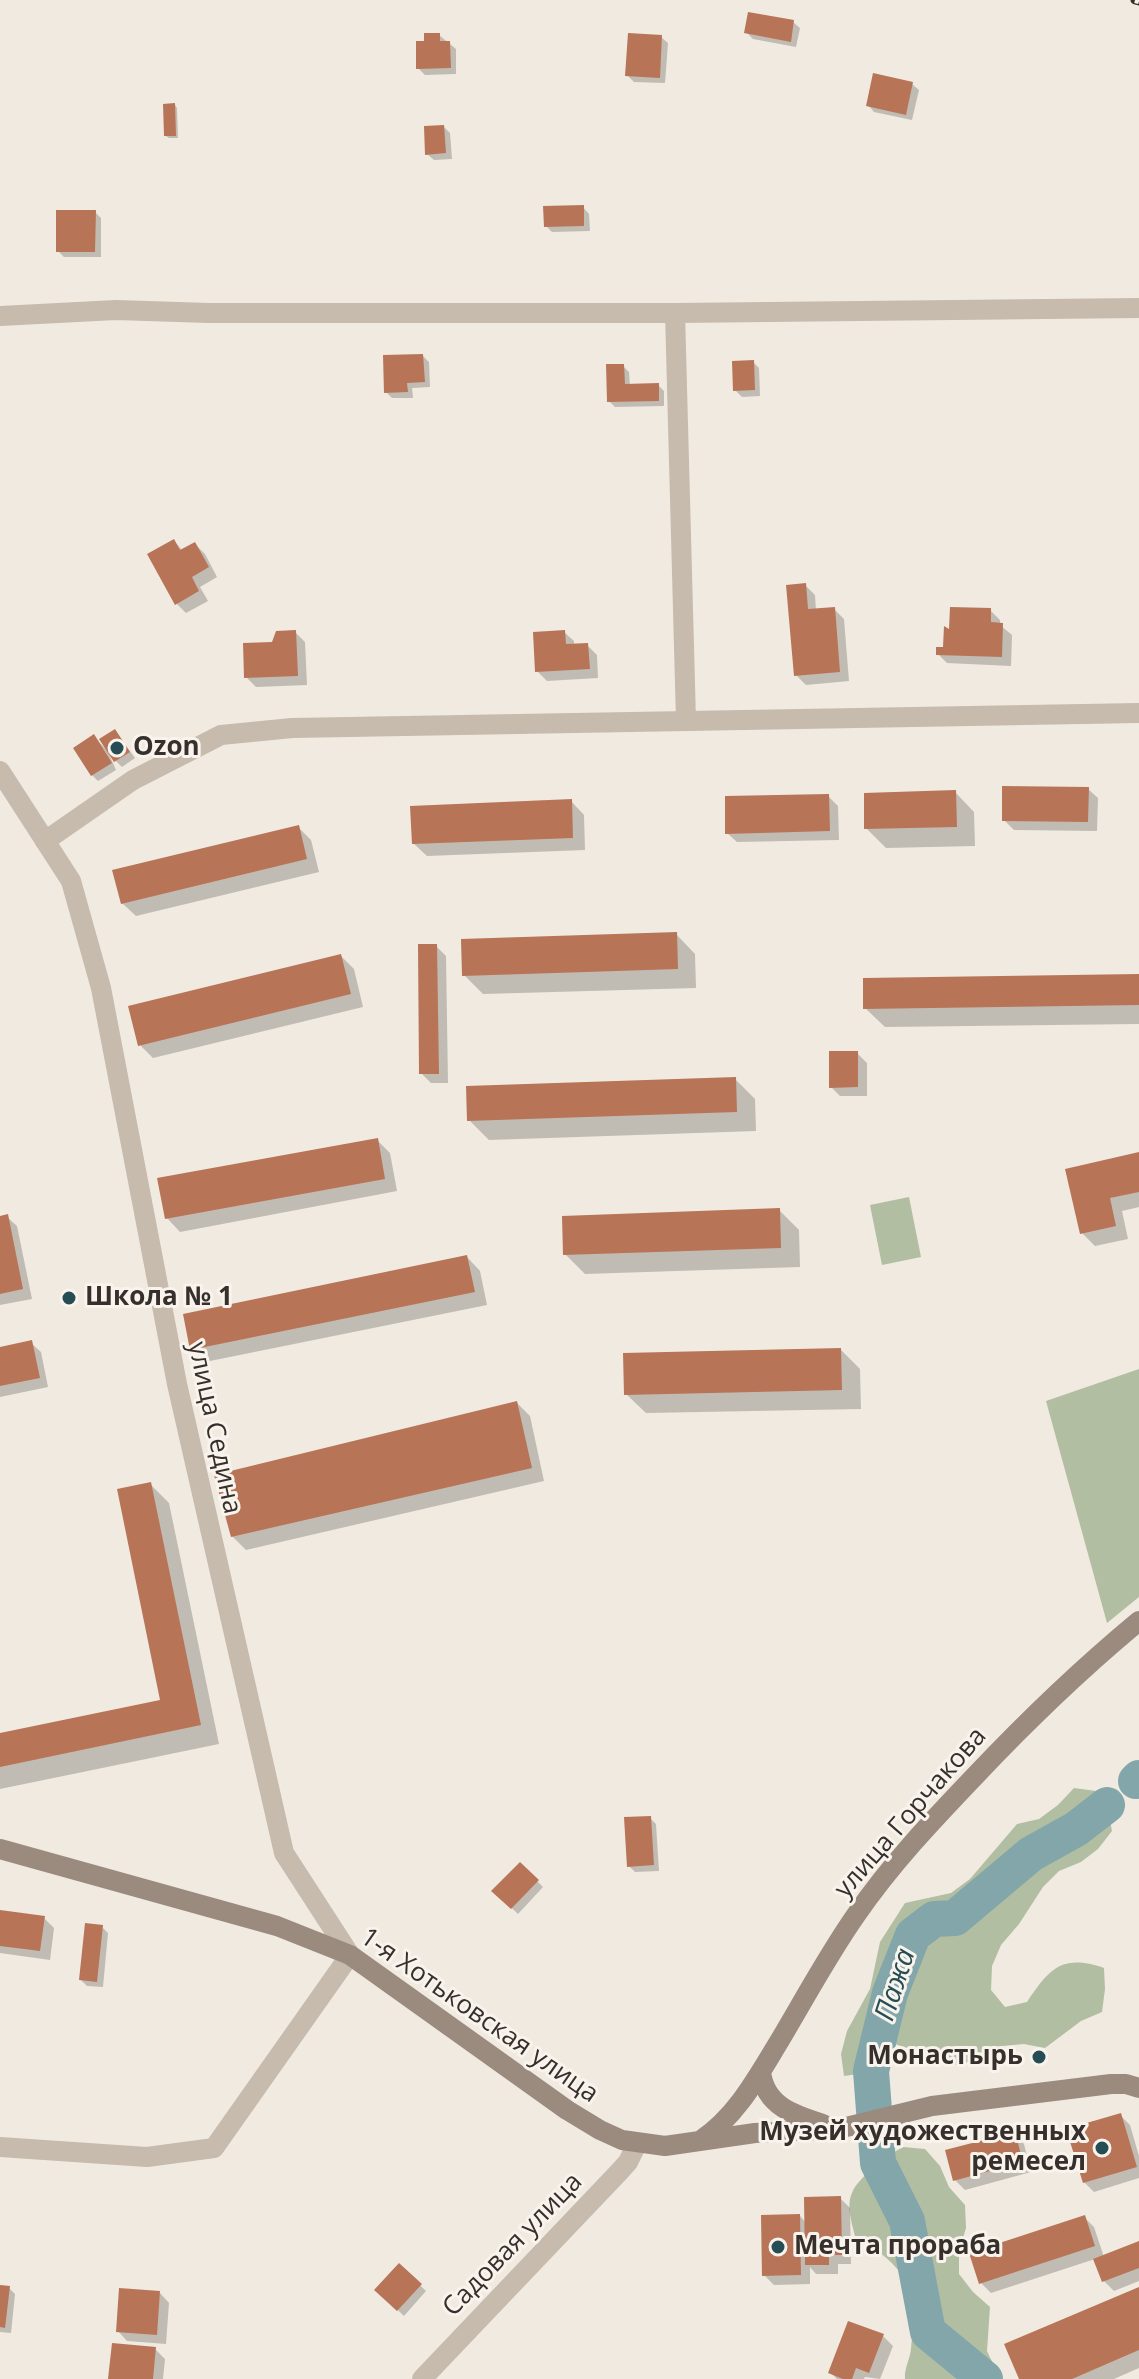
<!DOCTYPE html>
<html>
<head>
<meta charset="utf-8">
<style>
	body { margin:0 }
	canvas { display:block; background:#f0eae0 }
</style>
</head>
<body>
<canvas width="1139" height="2379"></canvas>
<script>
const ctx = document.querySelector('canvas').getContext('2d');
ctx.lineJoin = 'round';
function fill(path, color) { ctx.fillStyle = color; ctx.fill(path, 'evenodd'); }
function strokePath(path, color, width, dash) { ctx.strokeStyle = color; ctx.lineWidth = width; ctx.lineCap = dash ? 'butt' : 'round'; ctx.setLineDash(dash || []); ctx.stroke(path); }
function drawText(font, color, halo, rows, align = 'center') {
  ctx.font = font + ' "Open Sans",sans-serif'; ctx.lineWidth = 6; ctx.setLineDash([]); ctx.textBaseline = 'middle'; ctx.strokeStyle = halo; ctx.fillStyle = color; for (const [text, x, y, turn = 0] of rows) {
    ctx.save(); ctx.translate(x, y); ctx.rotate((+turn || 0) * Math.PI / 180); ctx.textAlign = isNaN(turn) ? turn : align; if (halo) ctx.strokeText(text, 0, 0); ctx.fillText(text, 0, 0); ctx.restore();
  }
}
const green = new Path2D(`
	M909 1197 921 1257 882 1265 870 1205Z
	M1139 1369V1597L1107 1623 1046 1401Z
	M1074 1788 1096 1791 1108 1810 1112 1831 1098 1849 1081 1862 1059 1871 1043 1887 1019 1924 1001 1945 992 1966 991 1990 1005 2007 1027 2002C1050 1968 1062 1954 1104 1968L1105 1989 1102 2012 1081 2021 1045 2048 1024 2044 1002 2046 961 2065 939 2064 916 2051 895 2044 858 2074 844 2076 841 2054 847 2031 870 1989 880 1942 905 1903 951 1893 970 1879 1017 1824 1039 1819 1058 1805Z
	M903 2147 925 2149 940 2166 949 2187 965 2205 966 2228 959 2251V2274L973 2292 990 2307 987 2351 1000 2379H905C904 2369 910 2359 911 2349 919 2289 908 2268 855 2236 852 2223 846 2206 852 2193 857 2178 890 2154 903 2147Z`);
const shadow = new Path2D(`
	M793 22 800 28 796 47 753 39 747 33Z
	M439 35 456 49V74L425 75 418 68 426 43Z
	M661 37 668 43 665 83 634 82 627 75Z
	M912 84 919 90 912 120 874 112 868 105Z
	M175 105 177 108 178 138H169L166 136Z
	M444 127 450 133 452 159 434 160 427 154Z
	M583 207 589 214 590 231 552 232 546 226Z
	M95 212 101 218V257H64L58 251Z
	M423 356 429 362 430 387 412 388 413 398H392L386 392Z
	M753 362 759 368 760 396 742 397 735 390Z
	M623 366 629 372 630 386 658 385 664 391V406L615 407 609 401Z
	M174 541 183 551 195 544 205 554 217 577 200 587 208 601 186 613 176 603Z
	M805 585 815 595 816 611 834 609 844 619 849 681 806 685 796 675Z
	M990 610 1000 620V625L1012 635 1011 666 947 663 938 654 945 649 951 632Z
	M295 632 305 642 307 685 256 687 246 677Z
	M564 632 574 641V646L587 645 597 655 598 678 547 681 537 671Z
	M115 731 135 758 122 767 109 754 116 770 98 781 92 775 94 737 105 748Z
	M1088 789 1098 798 1097 831 1014 830 1004 820Z
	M955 792 974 812 975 846 886 848 866 828Z
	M828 796 838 806 839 840 737 842 727 833Z
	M571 801 584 815 585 850 427 856 413 843Z
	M298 827 311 840 319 872 136 916 122 903Z
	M676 934 695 954 696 988 483 994 464 975Z
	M436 946 446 956 448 1083H431L421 1073Z
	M341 956 354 969 363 1007 153 1058 140 1045Z
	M1139 976V1024L885 1027 865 1008Z
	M857 1053 867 1063V1096H840L831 1087Z
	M735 1079 755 1099 756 1131 489 1140 469 1120Z
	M377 1140 390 1153 397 1191 180 1232 167 1218Z
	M1139 1154V1207L1122 1211 1128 1239 1095 1246 1082 1233Z
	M779 1210 799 1230 800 1267 585 1274 565 1254Z
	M7 1217 17 1226 32 1299 0 1305V1218Z
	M467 1257 480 1271 487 1305 205 1362 192 1349Z
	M31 1343 41 1352 48 1387 0 1397V1349Z
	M841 1350 860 1369 861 1409 646 1413 626 1394Z
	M517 1403 530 1416 544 1481 246 1550 232 1536Z
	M150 1484 169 1503 219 1744 0 1789V1735L162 1701Z
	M650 1818 656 1824 659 1871 635 1872 629 1866Z
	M520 1864 543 1887 518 1914 494 1891Z
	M0 1912 44 1918 54 1928 50 1960 0 1953Z
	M102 1927 108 1933 103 1987 87 1986 81 1980Z
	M1120 2115 1130 2125 1139 2156V2178L1094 2192 1084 2182Z
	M1014 2134 1024 2144 1031 2172 965 2190 955 2180Z
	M840 2198 850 2208 851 2264H838V2274H816L810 2267V2284L774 2285 764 2275 800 2216 806 2223Z
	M1084 2217 1094 2227 1104 2257 1139 2243V2281L1114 2291 1104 2281 1095 2259 991 2293 981 2283 972 2254Z
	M399 2265 426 2291 404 2316 377 2290Z
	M0 2287 9 2288 15 2294 11 2333 0 2332Z
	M1139 2289V2368L1114 2379H1021Z
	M160 2293 169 2303 166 2344 127 2341 118 2331Z
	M883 2336 893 2346 880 2379 865 2377 864 2379H837L831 2373Z
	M155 2349 165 2359 163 2379H110Z`);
const river = new Path2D(`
	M1136 1781 1139 1778
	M985 2379 928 2332 907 2221 878 2163 871 2071 890 1993 913 1935 934 1919 955 1918 1031 1854 1076 1829 1107 1805`);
const building = new Path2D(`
	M748 12 794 20 791 42 744 33Z
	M424 33H440V41H450L451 68 416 69V41H424Z
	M628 33 662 35 660 78 625 76Z
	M873 73 913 82 906 115 866 106Z
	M175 103 176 136H164L163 104Z
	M444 125 446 153 425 155 424 126Z
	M584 205V226L544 227 543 206Z
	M56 210H96L95 252H56Z
	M423 354 425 382 407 383 408 392 384 393 383 355Z
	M754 360 755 390 733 391 732 361Z
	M606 364H624L625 384 659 383V401L607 402Z
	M174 539 180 550 195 542 209 567 192 577 199 591 175 605 147 554Z
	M806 583 808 609 835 607 840 672 794 676 786 585Z
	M950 607 991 608V622L1003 623 1002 657 936 655V647H943L944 626 949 629Z
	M296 630 298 676 244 678 243 643 272 642 276 631Z
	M565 630 566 644 588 643 590 669 535 672 533 632Z
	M115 729 130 752 114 762 99 739Z
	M94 734 112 763 91 776 73 748Z
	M1002 786 1089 787 1088 822 1002 821Z
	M956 790 957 827 864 829V793Z
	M829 794 830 831 725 834V796Z
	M572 799 573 838 412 844 410 806Z
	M299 825 307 859 121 904 112 870Z
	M677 932 678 969 462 976 461 939Z
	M418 944H437L439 1074H419Z
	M341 954 351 994 138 1046 128 1006Z
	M1139 974V1005L863 1009V978Z
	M829 1051H858V1087L829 1088Z
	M736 1077 737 1112 467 1121 466 1086Z
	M378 1138 385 1179 165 1219 157 1178Z
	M1139 1152V1192L1110 1198 1116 1226 1080 1234 1065 1169Z
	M780 1208 781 1248 563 1255 562 1216Z
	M8 1214 23 1289 0 1294V1216Z
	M467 1255 475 1292 190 1350 183 1314Z
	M32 1340 40 1378 0 1386V1347Z
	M841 1348 842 1390 624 1395 623 1353Z
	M517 1401 532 1468 231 1537 214 1475Z
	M151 1482 201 1725 0 1767V1733L160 1700 117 1489Z
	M651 1816 654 1865 627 1867 624 1817Z
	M520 1862 539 1880 511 1909 491 1891Z
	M0 1910 45 1916 40 1951 0 1946Z
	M85 1923 103 1925 97 1982 79 1980Z
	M1121 2113 1137 2167 1083 2183 1066 2129Z
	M1015 2132 1023 2162 953 2181 945 2150Z
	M841 2196 842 2255H829V2265H805L804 2197Z
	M800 2214 801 2275 762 2276 761 2215Z
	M1085 2215 1095 2246 979 2284 969 2253Z
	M1139 2241V2268L1102 2282 1093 2259Z
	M399 2263 422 2284 397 2311 374 2290Z
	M0 2285 10 2286 5 2328 0 2327Z
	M1139 2287V2350L1072 2379H1019L1004 2344Z
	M119 2288 160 2291 157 2335 116 2332Z
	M848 2321 884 2334 869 2373 856 2368 852 2379H843L828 2373Z
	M112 2343 156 2347 153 2379H108Z`);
const minor = new Path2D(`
	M675 313 686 721
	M0 316 116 310 209 313H675L1139 308
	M45 841 133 780 221 735 292 728 1139 713
	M0 2147 147 2157 214 2148 350 1955
	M422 2379 620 2171 628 2162 637 2144`);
const tertiary = new Path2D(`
	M0 771 71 881 101 988 177 1384 284 1853 350 1955`);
const secondary = new Path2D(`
	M0 1849 277 1926 350 1955 567 2110 600 2130 622 2140 665 2146 755 2133 838 2129 932 2106 1111 2084H1126L1139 2088
	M761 2072C765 2106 794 2115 823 2124
	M701 2140C737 2116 758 2076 780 2040 805 1998 828 1955 856 1915 891 1864 933 1820 975 1776 1027 1721 1081 1669 1139 1621`);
const rail = new Path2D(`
	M1135 0 1139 1`);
const markers = [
	[117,748,8,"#254d53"],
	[69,1298,8,"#254d53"],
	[1039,2057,8,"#254d53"],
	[1102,2148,8,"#254d53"],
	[778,2247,8,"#254d53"]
];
const poiNames = [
	["Ozon",133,748],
	["Школа № 1",85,1298],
	["Монастырь",1023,2057,"right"],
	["Музей художественных",1086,2133,"right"],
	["ремесел",1086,2163,"right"],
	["Мечта прораба",794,2247]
];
const streetNames = [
	["улица Седина",214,1428,78],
	["улица Горчакова",911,1813,-49],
	["1-я Хотьковская улица",479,2016,35],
	["Садовая улица",513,2245,-46]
];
const waterNames = [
	["Пажа",896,1985,-72]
];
fill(green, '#b2bea1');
fill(shadow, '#0003');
strokePath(river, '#82a6aa', 36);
fill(building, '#b87457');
strokePath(minor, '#c7bbad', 20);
strokePath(tertiary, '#c7bbad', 20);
strokePath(secondary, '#9b8b7f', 20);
strokePath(rail, '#362f2b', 9);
strokePath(rail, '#f8f3ec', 6, [18]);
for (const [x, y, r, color] of markers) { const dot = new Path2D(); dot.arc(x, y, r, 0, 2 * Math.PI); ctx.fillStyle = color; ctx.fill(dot); strokePath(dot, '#f8f3ec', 3); }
drawText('bold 26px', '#362f2b', '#f8f3ec', poiNames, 'left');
drawText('26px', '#362f2b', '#f8f3ec', streetNames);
drawText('italic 28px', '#254d53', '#f8f3ec', waterNames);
</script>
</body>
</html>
